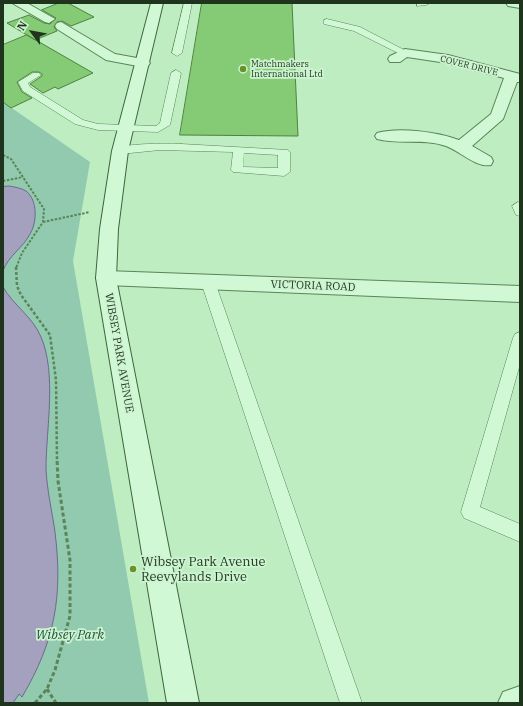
<!DOCTYPE html>
<html>
<head>
<meta charset="utf-8">
<style>
	body { margin:0 }
	#map { position:relative; width:523px; height:706px; overflow:hidden; background:#beedc2; font-family:"IBM Plex Serif",serif }
	canvas { display:block }
	.frame { position:absolute; inset:0; border:4px solid #1f341c; pointer-events:none }
	.north { position:absolute; left:12px; top:12px; width:40px; height:40px; -webkit-text-stroke:3px #cdf4d1; paint-order:stroke; rotate:302deg; font-size:11px; font-weight:700; line-height:16px; text-align:center; color:#1f341c }
	.north::after { content:''; display:block; margin:auto; width:14px; height:18px; background:#1f341c; clip-path:polygon(50% 0,100% 100%,50% 72%,0 100%) }
</style>
</head>
<body>
<div id="map">
<canvas width="523" height="706"></canvas>
<div class="frame"></div>
<div class="north">N</div>
</div>
<script>
const ctx = document.querySelector('canvas').getContext('2d');
ctx.lineJoin = 'round';
function fill(path, color) { ctx.fillStyle = color; ctx.fill(path, 'evenodd'); }
function strokePath(path, color, width, dash) { ctx.strokeStyle = color; ctx.lineWidth = width; ctx.lineCap = dash ? 'butt' : 'round'; ctx.setLineDash(dash || []); ctx.stroke(path); }
function drawText(font, color, halo, rows, align = 'center') {
  ctx.font = font + ' "IBM Plex Serif",serif'; ctx.lineWidth = 3.5; ctx.setLineDash([]); ctx.textBaseline = 'middle'; ctx.strokeStyle = halo; ctx.fillStyle = color; for (const [text, x, y, turn = 0] of rows) {
    ctx.save(); ctx.translate(x, y); ctx.rotate((+turn || 0) * Math.PI / 180); ctx.textAlign = isNaN(turn) ? turn : align; if (halo) ctx.strokeText(text, 0, 0); ctx.fillText(text, 0, 0); ctx.restore();
  }
}
const green = new Path2D(`
	M3 102 90 162 73 261 149 703H3Z`);
const water = new Path2D(`
	M9 186C15 187 21 188 26 191 38 200 37 223 30 234 23 248 8 256 3 271V187Z
	M3 287C13 305 33 317 41 337 57 374 46 429 46 469 47 490 52 511 55 532 63 596 55 641 22 697L19 694 13 703H3Z`);
const building = new Path2D(`
	M59 3H68L94 17 71 26 62 21 57 22 54 27 57 31 35 40 7 23 29 15 44 23 50 24 56 18 42 10Z
	M202 3H292L298 136 180 135Z
	M27 35 93 73 58 89 55 87 43 93 30 84 42 76V74L39 72H32L17 82 22 92 32 98 11 108 3 102V45Z`);
const pathFar2 = new Path2D(`
	M3 155 11 159 44 209 43 222 22 253 16 268
	M3 181 23 177
	M43 222 90 212`);
const pathFar1 = new Path2D(`
	M16 267 17 286 21 295 50 335 56 380 57 460`);
const path = new Path2D(`
	M47 689 56 703
	M35 703 47 689 55 670 70 616V560L58 481 57 459`);
const lane = new Path2D(`
	M184 3H192L182 53 177 56 172 53Z
	M417 3H430L426 5 417 6Z
	M327 19 360 27 410 53 408 55H402L354 31 324 24V20Z
	M176 70 181 73 170 125 158 132 98 130 75 124 23 91 18 82 33 73H39L41 75 28 83 30 87 83 120 98 124 156 126 160 123 171 73Z
	M181 144 288 150 290 152V172L284 176 233 172 231 170 233 152 160 150 120 154 114 151C121 142 169 144 181 144ZM244 153 278 155V168L243 167Z
	M518 202 520 203V216L516 215 512 206Z
	M208 277 213 278 215 282 362 703H340L201 282 203 278Z
	M520 332V364L480 507 520 524V542L464 518 461 512 513 338 515 334Z`);
const street = new Path2D(`
	M12 3H27L55 19 49 23 45 22Z
	M506 3H520V8L508 6Z
	M61 22 115 54 148 60 150 63 148 66 143 67 106 60 57 29 55 26 57 23Z
	M405 49 448 55 520 74V82H517L503 119 472 146 491 157 493 161 491 165C476 168 460 151 446 146 423 138 400 145 377 139L375 136 377 133C400 127 437 132 459 140L491 114 504 78 447 63 407 57 400 62H390L388 59 390 56Z
	M106 271 520 286V302L106 285 99 283 96 278 99 273Z
	M520 686V703H498L503 692Z`);
const secondary = new Path2D(`
	M151 3H163L128 151 118 229 116 278 199 703H167L96 278 100 229 112 151Z`);
const markers = [
	[243,69,4,"#6a9228"],
	[133,569,4,"#6a9228"]
];
const farPoinames = [
	["Matchmakers",251,64],
	["International Ltd",251,74]
];
const farStreetnames = [
	["COVER DRIVE",469,66,14]
];
const streetNames = [
	["VICTORIA ROAD",313,286,2],
	["WIBSEY PARK AVENUE",119,353,80]
];
const nearPoinames = [
	["Wibsey Park Avenue",141,562],
	["Reevylands Drive",141,577]
];
const nearParknames = [
	["Wibsey Park",70,635]
];
fill(green, '#92caaf');
fill(water, '#a4a1be');
strokePath(water, '#6e698b', 1);
fill(building, '#85ca74');
strokePath(building, '#4c833d', 1);
strokePath(lane, '#5b8457', 1);
strokePath(street, '#5b8457', 2);
strokePath(secondary, '#3f663b', 2);
strokePath(pathFar2, '#5b8457', 2, [2.5, 1.5]);
strokePath(pathFar1, '#5b8457', 2.5, [3, 2]);
strokePath(path, '#5b8457', 3, [4, 2.5]);
fill(lane, '#d0f8d4');
fill(street, '#d0f8d4');
fill(secondary, '#d0f8d4');
for (const [x, y, r, color] of markers) { const dot = new Path2D(); dot.arc(x, y, r, 0, 2 * Math.PI); ctx.fillStyle = color; ctx.fill(dot); strokePath(dot, '#cdf4d1', 1.5); }
drawText('9px', '#1f341c', '#cdf4d1', farPoinames, 'left');
drawText('9px', '#1f341c', '#cdf4d1', farStreetnames);
drawText('11px', '#1f341c', '#cdf4d1', streetNames);
drawText('13px', '#1f341c', '#cdf4d1', nearPoinames, 'left');
drawText('italic 13px', '#225040', '#cdf4d1', nearParknames);
</script>
</body>
</html>
